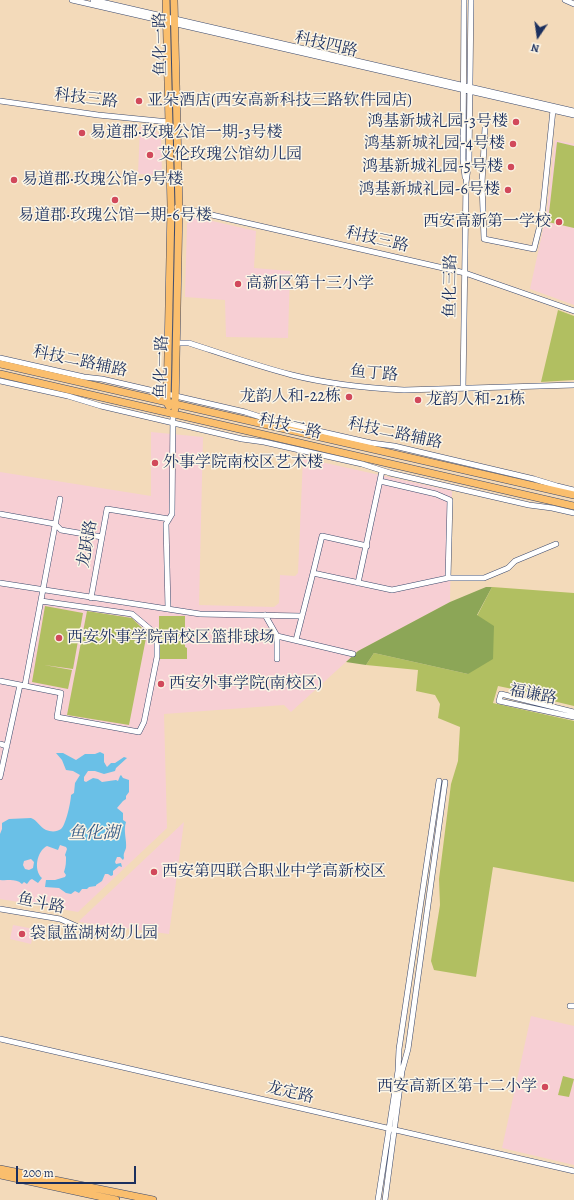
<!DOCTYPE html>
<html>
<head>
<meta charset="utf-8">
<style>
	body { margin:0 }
	#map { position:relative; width:574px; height:1200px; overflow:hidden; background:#f3daba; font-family:Alegreya,serif }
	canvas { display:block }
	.north { position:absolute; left:518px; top:16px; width:40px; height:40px; -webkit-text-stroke:3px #fcf5e5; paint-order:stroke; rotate:193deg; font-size:11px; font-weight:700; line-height:16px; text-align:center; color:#1b2f5e }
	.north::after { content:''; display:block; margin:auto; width:14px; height:18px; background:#1b2f5e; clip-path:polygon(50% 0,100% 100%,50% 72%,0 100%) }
	.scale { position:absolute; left:16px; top:1166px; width:120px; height:18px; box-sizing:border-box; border:2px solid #1b2f5e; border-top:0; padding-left:5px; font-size:12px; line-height:14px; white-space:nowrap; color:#1b2f5e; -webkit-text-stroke:3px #fcf5e5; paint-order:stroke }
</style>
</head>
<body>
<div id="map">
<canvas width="574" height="1200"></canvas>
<div class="north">N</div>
<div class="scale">200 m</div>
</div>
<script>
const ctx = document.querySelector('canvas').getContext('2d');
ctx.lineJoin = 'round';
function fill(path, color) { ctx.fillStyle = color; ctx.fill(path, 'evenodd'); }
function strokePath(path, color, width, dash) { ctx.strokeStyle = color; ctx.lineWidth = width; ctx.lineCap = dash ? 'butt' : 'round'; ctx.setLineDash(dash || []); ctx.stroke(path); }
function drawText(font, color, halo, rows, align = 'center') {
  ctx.font = font + ' Alegreya,"Noto Serif SC",serif'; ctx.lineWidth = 3; ctx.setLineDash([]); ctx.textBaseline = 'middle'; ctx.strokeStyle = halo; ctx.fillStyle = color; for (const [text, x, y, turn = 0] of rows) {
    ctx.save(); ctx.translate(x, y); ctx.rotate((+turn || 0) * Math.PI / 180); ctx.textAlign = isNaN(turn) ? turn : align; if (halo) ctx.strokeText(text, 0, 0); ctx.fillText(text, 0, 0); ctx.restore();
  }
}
const built = new Path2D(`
	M140 127H150L161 136 162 175 138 174Z
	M555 140 574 144V305L530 289 544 225 546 220Z
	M195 217 256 231 254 268 290 271 288 338 226 337 225 300 185 297 187 223Z
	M151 432 203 437 199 605 274 607 279 603 280 575 295 576 298 573 303 458 452 491 450 602 358 651 291 712 284 705 164 714 167 828 78 912 0 899V472L151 496Z
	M184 822 169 934 78 922Z
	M13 925 34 929 31 944 10 939Z
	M531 1016 574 1026V1165L502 1148Z`);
const green = new Path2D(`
	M557 142 574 146V228L548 222Z
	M558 310 574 316V380L541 382Z
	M492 587 574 593V706L553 701 532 693 498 686 493 703 574 721V882L493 867 476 977 434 970 431 961 440 905 439 879 451 784 458 761 460 727 438 718 440 704 435 695 416 691 418 670 366 665 374 653 468 674 477 616Z
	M45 606 83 613 73 669 44 665 72 670 68 689 32 682Z
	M87 611 132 618 147 633 129 725 67 715Z
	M159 616H185V647L187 648V659H159Z
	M563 1076 574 1079 569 1097 558 1095Z`);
const forest = new Path2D(`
	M486 587H492L477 615 494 626 493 659 468 674 374 653 366 665 346 662 358 651 450 602Z`);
const water = new Path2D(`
	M100 752 104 754V762L107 767 111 763H115L124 757 127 758 116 768 115 771 104 774 95 771H88L84 777V781L86 782 93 778 98 779 102 782 116 780 118 781 120 776 121 775 123 778 129 780V792L126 796V799L123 801 117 808 123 813V820L126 822C123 831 127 840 126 848 125 852 123 853 124 858L123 860 120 857H117L115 862 116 864 121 863 122 867 119 866 113 871V875L111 876 108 874H105L102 881 96 885V886L89 887 87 889H82L79 893 75 891 71 894 66 893 59 888 45 887 46 880H55L65 877 66 875 64 872C66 866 66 862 66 857L65 855 67 849 66 847 60 845 58 850 47 846C37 851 33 870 42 878L38 883 32 879 30 880 27 884 24 882 22 884C15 878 8 881 0 880V834L2 829V823L9 819 31 818C37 820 40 827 46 830 51 832 57 832 61 829 66 825 71 801 71 795L74 793 75 783 80 775 73 771 66 770 62 760 56 753H63L76 760 85 754H95ZM31 859 34 862 33 868 29 870 25 869 23 865 24 861Z`);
const minor = new Path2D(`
	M72 0 574 115
	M93 0 574 111
	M464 0 463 159 465 177
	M565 0 574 4
	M0 101 98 115 169 122
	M485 128 482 183 484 239 534 249 542 217 553 110
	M177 207 465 273 574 311
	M177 343H189C223 354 257 366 292 375 328 384 367 388 404 390L574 385
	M0 358 84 377 102 379 245 412 270 420 371 443 394 446 534 479 557 486 574 490
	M0 381 68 396 101 406 242 439 264 442 362 464 390 473 529 505 552 508 574 513
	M463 388 466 183 469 160 471 0
	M380 481 436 494 450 500 448 578
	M0 514 55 524 61 530 102 537
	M313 573 322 536 367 546
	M0 583 200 614 301 616
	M358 583 382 471
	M91 598 107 509 169 519
	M168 608 166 524 172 514 173 415
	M265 615 277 636V659
	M277 636 353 654
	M296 640 313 573 392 590 448 578H484L508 568 515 561 556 544
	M0 681 61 693 57 717 139 732 144 722 157 657V635L132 614 41 601
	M25 685 60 499
	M574 712 501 694 499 701 574 717
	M0 744 7 746
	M0 777 20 685
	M0 909 60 919 76 926
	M570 1006H574
	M0 1039 574 1171
	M378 1200 398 1071 399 1049 439 781
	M385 1200 402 1071 408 1049 445 782`);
const major = new Path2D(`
	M166 0 171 207 167 403 169 406
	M174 0 179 207 175 409
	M0 364 574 495
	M0 374 574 506
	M0 1169 153 1200
	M0 1175 116 1200`);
const markers = [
	[139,101,4,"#d1495b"],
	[516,122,4,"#d1495b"],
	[82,133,4,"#d1495b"],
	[513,144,4,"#d1495b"],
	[150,155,4,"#d1495b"],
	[511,167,4,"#d1495b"],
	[14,180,4,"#d1495b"],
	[508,190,4,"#d1495b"],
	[115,200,4,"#d1495b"],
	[559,222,4,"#d1495b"],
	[238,284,4,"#d1495b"],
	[349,397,4,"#d1495b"],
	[418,400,4,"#d1495b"],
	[155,463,4,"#d1495b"],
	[59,638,4,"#d1495b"],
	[161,684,4,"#d1495b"],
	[154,872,4,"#d1495b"],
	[22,934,4,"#d1495b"],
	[545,1087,4,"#d1495b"]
];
const streetNames = [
	["鱼化一路",161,44,-91],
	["科技四路",326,45,13],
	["科技三路",86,99,7],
	["科技三路",377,240,13],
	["鱼化三路",451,286,-89],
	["科技二路辅路",80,362,12],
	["鱼化一路",162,367,-88],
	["鱼丁路",374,374,5],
	["科技二路",290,427,13],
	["科技二路辅路",395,434,12],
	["龙跃路",88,544,-80],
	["福谦路",533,695,11],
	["鱼斗路",41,904,12],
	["龙定路",290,1093,13]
];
const poiNames = [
	["亚朵酒店(西安高新科技三路软件园店)",147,101],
	["鸿基新城礼园-3号楼",508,122,"right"],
	["易道郡·玫瑰公馆一期-3号楼",90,133],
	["鸿基新城礼园-4号楼",505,144,"right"],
	["艾伦玫瑰公馆幼儿园",158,155],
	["鸿基新城礼园-5号楼",503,167,"right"],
	["易道郡·玫瑰公馆-9号楼",22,180],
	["鸿基新城礼园-6号楼",500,190,"right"],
	["易道郡·玫瑰公馆一期-6号楼",115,216,"center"],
	["西安高新第一学校",551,222,"right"],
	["高新区第十三小学",246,284],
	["龙韵人和-22栋",341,397,"right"],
	["龙韵人和-21栋",426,400],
	["外事学院南校区艺术楼",163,463],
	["西安外事学院南校区篮排球场",67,638],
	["西安外事学院(南校区)",169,684],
	["西安第四联合职业中学高新校区",162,872],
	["袋鼠蓝湖树幼儿园",30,934],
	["西安高新区第十二小学",537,1087,"right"]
];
const waterNames = [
	["鱼化湖",94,834]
];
fill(built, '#f7cfd4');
fill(green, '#b1bf61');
fill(forest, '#8ca657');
fill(water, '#6ac0e7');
strokePath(minor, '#3b496c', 6);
strokePath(major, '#3b496c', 8);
strokePath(minor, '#fff', 5);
strokePath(major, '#fabe6d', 7);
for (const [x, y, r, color] of markers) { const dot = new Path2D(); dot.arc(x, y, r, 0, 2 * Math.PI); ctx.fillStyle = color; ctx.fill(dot); strokePath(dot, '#fcf5e5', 1.5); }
drawText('16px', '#1b2f5e', '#fcf5e5', streetNames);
drawText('16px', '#1b2f5e', '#fcf5e5', poiNames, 'left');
drawText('italic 17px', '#335a87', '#fcf5e5', waterNames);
</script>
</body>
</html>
